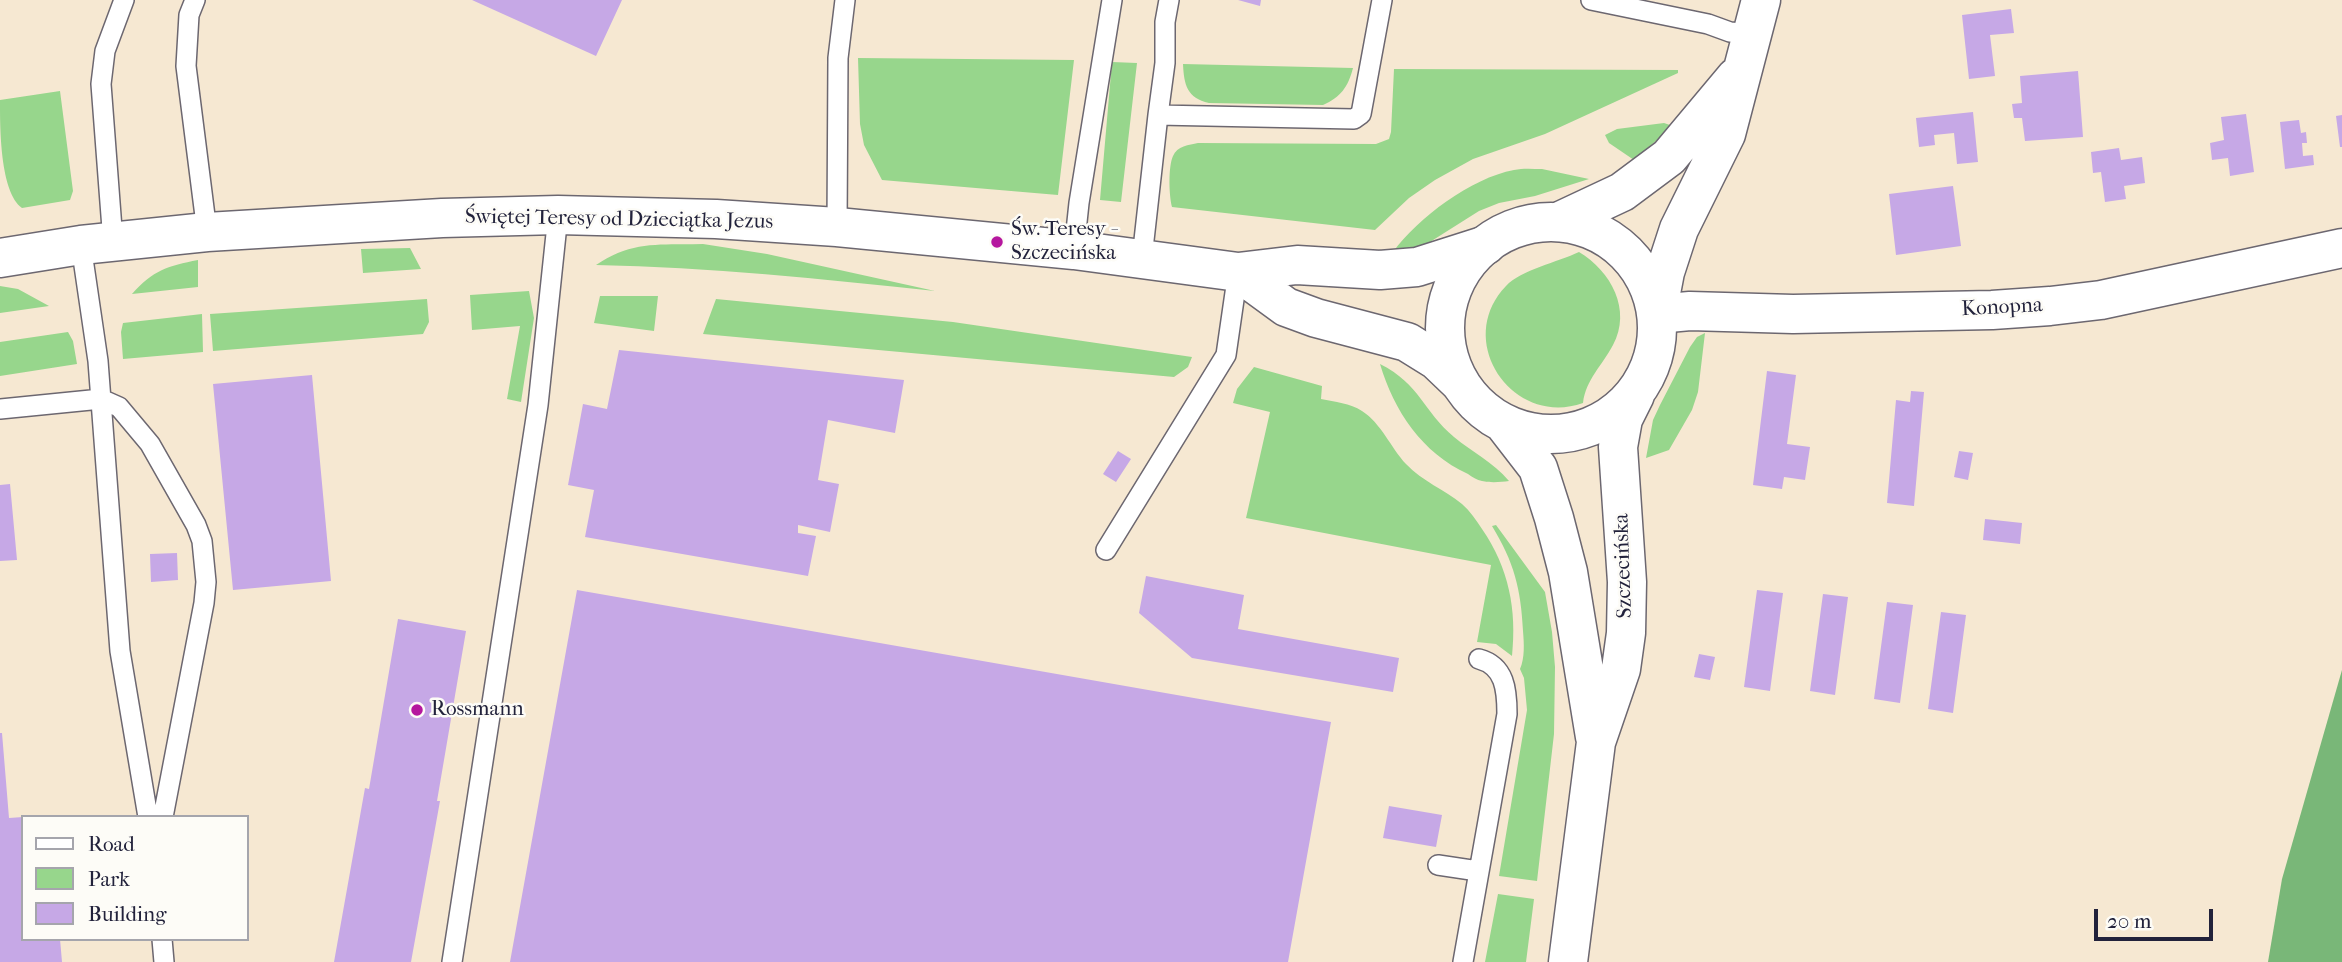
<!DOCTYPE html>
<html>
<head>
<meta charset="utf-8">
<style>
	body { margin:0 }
	#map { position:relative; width:2342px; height:962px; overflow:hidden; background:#f6e8d2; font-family:"IM FELL French Canon",serif }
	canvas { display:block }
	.legend { position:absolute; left:21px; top:815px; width:228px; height:126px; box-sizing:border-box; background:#fdfcf7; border:2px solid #a5a5ac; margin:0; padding:9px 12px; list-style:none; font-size:21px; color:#22223b }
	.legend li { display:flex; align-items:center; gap:14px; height:35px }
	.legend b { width:35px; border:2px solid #a5a5ac }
	.scale { position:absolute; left:2094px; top:909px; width:119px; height:32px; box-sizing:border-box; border:4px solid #22223b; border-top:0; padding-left:9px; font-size:21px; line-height:24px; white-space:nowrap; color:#22223b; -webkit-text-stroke:5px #fdfcf7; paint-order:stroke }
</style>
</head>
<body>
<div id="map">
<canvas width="2342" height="962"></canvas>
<ul class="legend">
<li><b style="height:9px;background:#fff"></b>Road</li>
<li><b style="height:19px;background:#97d68c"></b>Park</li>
<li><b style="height:19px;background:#c6a8e6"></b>Building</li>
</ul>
<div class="scale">20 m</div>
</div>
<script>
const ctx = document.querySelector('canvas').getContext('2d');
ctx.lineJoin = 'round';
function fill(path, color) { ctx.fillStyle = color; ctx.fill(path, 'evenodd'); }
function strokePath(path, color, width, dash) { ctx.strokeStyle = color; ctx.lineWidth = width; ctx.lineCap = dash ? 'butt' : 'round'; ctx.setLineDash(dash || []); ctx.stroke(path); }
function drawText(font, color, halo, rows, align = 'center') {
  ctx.font = font + ' "IM FELL French Canon",serif'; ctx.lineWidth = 5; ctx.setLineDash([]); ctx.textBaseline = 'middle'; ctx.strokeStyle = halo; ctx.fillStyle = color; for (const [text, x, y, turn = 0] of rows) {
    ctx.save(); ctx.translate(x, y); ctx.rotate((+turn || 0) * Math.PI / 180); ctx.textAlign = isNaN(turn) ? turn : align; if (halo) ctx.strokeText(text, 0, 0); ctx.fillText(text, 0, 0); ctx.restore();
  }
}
const green = new Path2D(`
	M858 58 1074 60 1058 195 882 180 864 145 860 124Z
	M1112 62 1137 63 1121 202 1100 200Z
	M1183 64 1353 68C1348 87 1341 97 1323 105L1209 103C1187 98 1184 85 1183 64Z
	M1394 69 1678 70V73L1545 134 1473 159 1435 180 1409 198 1375 230 1172 207C1169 195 1168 167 1173 156 1177 146 1189 145 1198 143L1376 144 1389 139 1391 132Z
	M60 91 73 191 70 200 22 208C0 192 0 128 0 100Z
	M1664 123 1673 126 1634 160 1609 143 1605 135 1617 129Z
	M1542 169 1589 179 1535 196 1499 203 1479 211 1422 247 1393 252C1418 218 1471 178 1514 170 1523 168 1533 169 1542 169Z
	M703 244 767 254 935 291C822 279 709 267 596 265 632 240 662 245 703 244Z
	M410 248 421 269 363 273 361 249Z
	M1579 252C1611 271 1632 310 1613 345 1602 366 1586 379 1583 403 1513 428 1453 341 1506 286 1521 270 1558 262 1579 252Z
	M198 260V287L132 294C153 270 168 266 198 260Z
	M0 286 18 289 49 306 0 313Z
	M529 291 534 318 521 402 507 399 520 326 472 330 470 295Z
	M600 296H658L654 331 594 323Z
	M427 299 429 322 423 334 213 351 210 314Z
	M716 299 953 322 1192 357 1188 367 1174 377 703 334Z
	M202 314 203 352 123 359 121 332 123 323Z
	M68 332 73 341 77 364 0 376V342Z
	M1705 333 1698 392 1692 410 1669 450 1646 458 1653 420 1660 405 1690 347 1697 337Z
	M1380 364C1420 384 1423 411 1454 437 1472 452 1493 462 1509 481 1501 482 1491 483 1482 481 1477 480 1472 477 1468 474 1422 453 1394 411 1380 364Z
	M1254 367 1322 386 1321 399C1335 402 1350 403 1362 411 1381 423 1391 448 1406 464 1423 482 1444 489 1462 504 1470 511 1476 520 1482 529 1509 568 1517 610 1512 656L1496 644 1477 642 1491 565 1246 518 1270 412 1233 403 1237 389Z
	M1496 525 1545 592 1552 632 1555 667 1554 734 1537 881 1499 876 1527 710 1524 678 1520 669C1525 658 1524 643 1523 631 1521 589 1514 562 1492 526Z
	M1498 894 1534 899 1526 962H1485Z`);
const forest = new Path2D(`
	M2342 670V962H2268L2282 879Z`);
const building = new Path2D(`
	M472 0H622L596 56Z
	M1238 0H1261L1260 6Z
	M2011 9 2014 33 1990 35 1995 76 1969 79 1962 15Z
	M2078 71 2083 137 2025 141 2022 118H2014L2012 104 2022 103 2020 76Z
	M1973 112 1978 162 1957 164 1954 133 1934 135 1935 145 1919 147 1916 118Z
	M2246 114 2254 172 2230 176 2228 158 2212 160 2210 143 2224 140 2221 117Z
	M2342 115V147H2340L2336 116Z
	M2299 120 2301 133 2306 132 2307 143H2302L2303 156 2313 155 2314 165 2285 169 2280 122Z
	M2119 148 2121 160 2142 157 2145 183 2124 186 2126 199 2105 202 2101 172 2093 173 2091 152Z
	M1953 186 1961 246 1896 255 1889 194Z
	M619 350 904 380 895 433 828 420 818 480 839 484 830 532 798 525V533L816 536 808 576 585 537 594 490 568 485 583 404 607 409Z
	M1767 371 1796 375 1787 444 1810 447 1805 480 1784 477 1782 489 1753 485Z
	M312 375 331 581 233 590 213 384Z
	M1911 391 1924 392 1914 506 1887 503 1896 400 1910 402Z
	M1118 451 1131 459 1116 482 1103 474Z
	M1959 451 1973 453 1968 480 1954 477Z
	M10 484 17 560 0 561V485Z
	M1985 519 2022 523 2020 544 1983 540Z
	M177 553 178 580 151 582 150 554Z
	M1146 576 1244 595 1238 629 1399 658 1393 692 1192 658 1139 613Z
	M577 590 1331 722 1288 962H510Z
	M1757 590 1783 593 1770 691 1744 687Z
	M1823 594 1848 597 1835 695 1810 691Z
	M1887 602 1913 605 1900 703 1874 699Z
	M1941 612 1966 615 1953 713 1928 709Z
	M398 619 466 631 437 801H440L411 962H334L365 788 369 789Z
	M1699 654 1715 657 1710 680 1694 677Z
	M0 733H2L9 818 23 817V939H60L62 962H0Z
	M1389 806 1442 815 1436 847 1383 838Z`);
const service = new Path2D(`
	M195 0 189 15 186 66 207 232
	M1591 0 1708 24 1730 32 1753 34
	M1158 115 1165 63V22L1169 0
	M837 227 838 58 845 0
	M113 242 101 84 105 51 124 0
	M81 245 98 361 120 651 148 817
	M1074 250 1079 203 1112 0
	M1142 258 1158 115 1354 119 1361 114 1382 0
	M0 409 101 399 119 407 150 444 196 525 202 541 206 582 204 603 163 817
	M1106 550 1226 355 1238 272
	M1438 865 1478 871
	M162 939 164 962
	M452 962 538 405 558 215
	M1463 962 1507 714C1507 690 1505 666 1479 659`);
const minor = new Path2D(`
	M1657 314 1690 311 1793 314 1992 310 2050 306 2101 300 2342 248`);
const tertiary = new Path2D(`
	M0 258 81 245 207 232 442 218 558 215 716 219 837 227 1074 250 1238 272 1297 265 1380 270 1417 267 1486 245
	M1238 272 1286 307 1316 318 1407 342 1436 360 1458 381`);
const secondary = new Path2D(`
	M1445 328a106 106 0 1 1 212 0a106 106 0 1 1-212 0Z
	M1558 222 1622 192 1669 157 1736 77
	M1657 314 1665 272 1679 229 1726 134 1761 0
	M1504 424 1538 468 1554 518 1568 572 1595 737
	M1568 962 1596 742 1621 669 1626 633 1627 582 1618 447 1623 419 1635 395`);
const markers = [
	[997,242,7,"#b5179e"],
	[417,710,7,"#b5179e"]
];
const streetNames = [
	["Świętej Teresy od Dzieciątka Jezus",619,220,1],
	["Konopna",2002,308,-3],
	["Szczecińska",1624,566,-92]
];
const poiNames = [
	["Św. Teresy -",1011,230],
	["Szczecińska",1011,254],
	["Rossmann",431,710]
];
fill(green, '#97d68c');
fill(forest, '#79b778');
fill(building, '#c6a8e6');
strokePath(service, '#6c6770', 22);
strokePath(minor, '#6c6770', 41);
strokePath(tertiary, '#6c6770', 41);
strokePath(secondary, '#6c6770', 41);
strokePath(service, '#fff', 19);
strokePath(minor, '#fff', 38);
strokePath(tertiary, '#fff', 38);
strokePath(secondary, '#fff', 38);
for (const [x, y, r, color] of markers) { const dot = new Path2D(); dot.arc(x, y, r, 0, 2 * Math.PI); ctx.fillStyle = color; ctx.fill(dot); strokePath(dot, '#fdfcf7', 2.5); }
drawText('21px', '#22223b', '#fdfcf7', streetNames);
drawText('21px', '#22223b', '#fdfcf7', poiNames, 'left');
</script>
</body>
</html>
